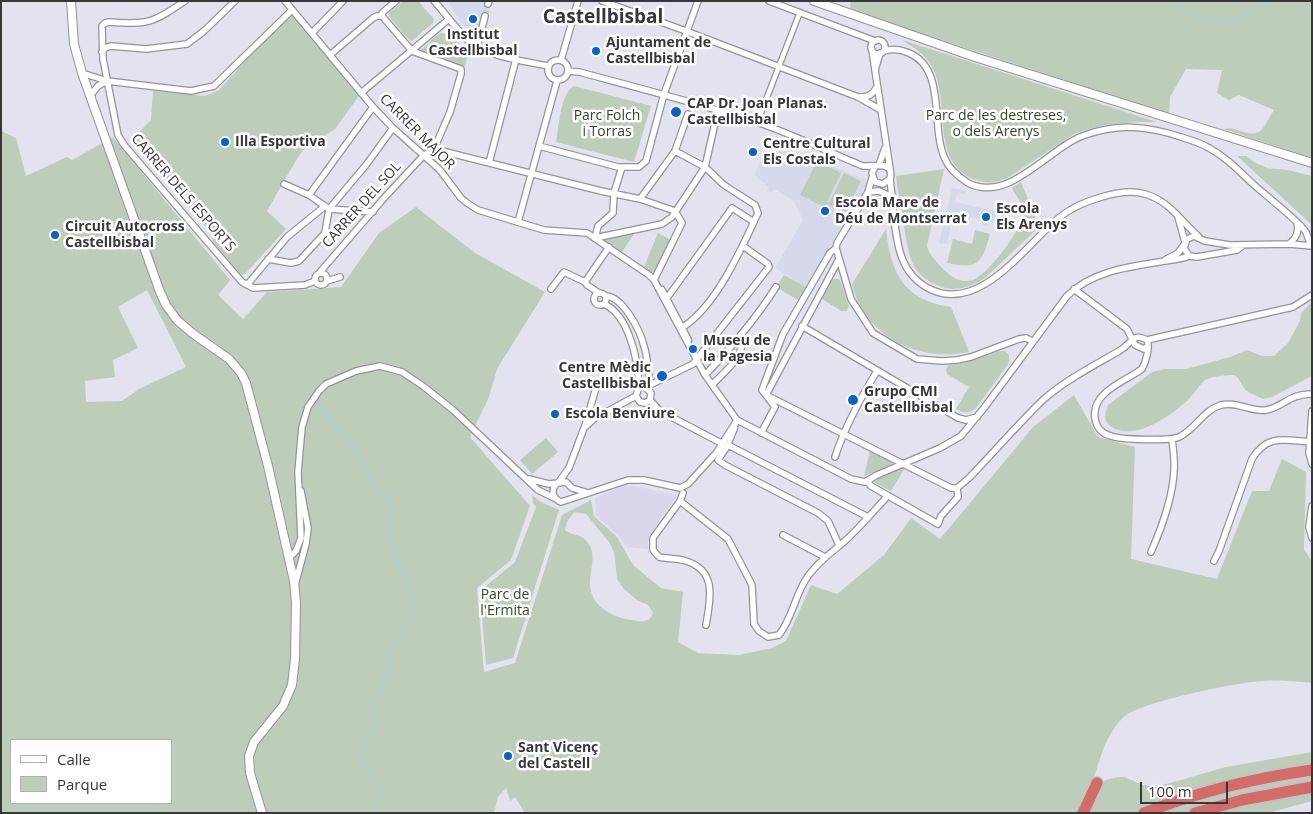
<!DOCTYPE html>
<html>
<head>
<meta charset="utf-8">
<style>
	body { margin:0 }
	#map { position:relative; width:1313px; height:814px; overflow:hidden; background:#e2e3ee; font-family:"Open Sans",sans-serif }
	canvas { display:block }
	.frame { position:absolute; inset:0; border:2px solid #36373b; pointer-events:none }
	.legend { position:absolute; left:10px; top:739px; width:162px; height:65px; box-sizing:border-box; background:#fff; border:1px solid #afafb1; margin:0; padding:6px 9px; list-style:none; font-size:15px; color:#36373b }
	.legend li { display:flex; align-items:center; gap:10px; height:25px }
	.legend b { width:25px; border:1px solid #afafb1 }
	.scale { position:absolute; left:1140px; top:782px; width:88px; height:22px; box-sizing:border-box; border:2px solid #36373b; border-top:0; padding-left:6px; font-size:15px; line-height:18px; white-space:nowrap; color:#36373b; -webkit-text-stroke:4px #fff; paint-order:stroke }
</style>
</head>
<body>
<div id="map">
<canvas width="1313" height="814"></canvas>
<div class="frame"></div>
<ul class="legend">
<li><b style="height:6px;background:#fff"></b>Calle</li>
<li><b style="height:14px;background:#becdba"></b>Parque</li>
</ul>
<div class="scale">100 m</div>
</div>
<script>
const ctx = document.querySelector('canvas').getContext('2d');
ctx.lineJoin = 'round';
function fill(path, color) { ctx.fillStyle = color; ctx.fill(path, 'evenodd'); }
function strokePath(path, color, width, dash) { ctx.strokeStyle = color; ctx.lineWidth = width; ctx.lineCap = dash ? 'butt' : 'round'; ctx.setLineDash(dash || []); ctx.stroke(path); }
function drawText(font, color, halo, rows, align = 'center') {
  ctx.font = font + ' "Open Sans",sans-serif'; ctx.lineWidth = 5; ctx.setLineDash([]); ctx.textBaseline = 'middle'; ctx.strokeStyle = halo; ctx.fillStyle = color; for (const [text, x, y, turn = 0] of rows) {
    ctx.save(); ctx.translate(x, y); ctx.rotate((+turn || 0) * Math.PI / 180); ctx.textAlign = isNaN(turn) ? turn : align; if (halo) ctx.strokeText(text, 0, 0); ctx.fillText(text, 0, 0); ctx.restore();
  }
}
const industrial = new Path2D(`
	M625 485 645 488 676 495V497L649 536 648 549 627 547 617 534 596 516 595 498Z`);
const built = new Path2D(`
	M448 1H492L481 40 476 38 460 21Z
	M770 141 864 179 867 184 806 287 775 268 803 220 794 201 774 189 772 193 767 191 769 187 754 175Z
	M952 188 966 190 965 194 958 192 955 202 1009 215 1006 226 989 222 988 226 982 225 983 220 971 217 969 221 963 220 964 216 954 213 947 244 939 243Z`);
const green = new Path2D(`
	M403 1H418L434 19 433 23 412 41 405 36 389 16 390 12Z
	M851 1H1312V158L1224 129C1236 125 1249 139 1260 131 1265 127 1270 116 1274 110L1239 95 1229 100 1217 93 1222 70 1186 69 1170 97 1169 114 883 21 850 8Z
	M292 10 361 93 335 129 304 149 298 157 267 211 286 229 245 274 241 275 212 241 214 236 131 140 151 120 153 91 205 96 219 90Z
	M441 33C454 34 461 46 468 55L464 68 422 53V49L436 36Z
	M902 40 1157 122C1128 122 1101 123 1074 134L1009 177C998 183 988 184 976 180 928 164 952 99 931 65 925 54 912 47 902 40Z
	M574 86 651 106 634 162 556 142C559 127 560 94 574 86Z
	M1 131 16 138 26 176 67 157 72 160 113 137 230 280 218 295 243 319 267 292 341 287 379 233 416 207 475 253 545 292 497 369 489 397 470 437 530 506 511 560 477 588 484 672 515 663 562 515 591 500 594 516 617 537 633 565 661 588 683 592 678 642 698 653 739 655 772 648 786 641 811 585 837 594 884 555 911 518 940 539 1033 427 1074 395 1098 437 1135 447 1131 559 1217 579 1252 491H1269L1282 459 1306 472 1304 549 1312 562V683C1295 681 1278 680 1262 681 1238 682 1141 702 1125 716 1105 733 1099 763 1091 788L1106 780 1118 777H1125L1143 785 1156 787 1226 767 1312 752V801L1268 813H525L515 797 510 801 506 788 498 797 494 813H1ZM147 290 186 367 139 389 122 401 86 402 85 381 115 377 113 360 138 348 118 307ZM574 512 586 514 609 542 614 552 617 579 624 589 637 600 648 605 653 612C651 620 646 622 638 621 617 619 590 609 590 583 590 571 595 559 591 548 583 531 574 538 565 530L567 522ZM11 740H171V803H11Z
	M1237 156H1246L1256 163 1267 168 1288 170 1312 176V225Z
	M817 161 841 173 827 202 829 203 844 173 861 181 845 213 826 204 824 207 800 195Z
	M944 169 927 246C929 255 936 261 942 268 950 276 960 284 973 280 988 274 1023 229 1023 213 1023 202 1016 197 1012 188L1021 182 1039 227 986 277C973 286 958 292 942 287 910 276 909 256 904 226 901 209 898 193 896 176Z
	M886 229C891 273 903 300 951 307L969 352C920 363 864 337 852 284Z
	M975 230 990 234C982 263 978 270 947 263L953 239 972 244Z
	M636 231 622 252 604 240 605 238Z
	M658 233 675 242 658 276 644 267Z
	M784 275 806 287 798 300 776 287Z
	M833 279H838L840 280 849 306 847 311H841L822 299Z
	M1312 302V376L1272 397 1263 399 1246 391 1237 377 1234 375C1227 375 1214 376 1207 379 1200 383 1195 393 1189 399 1172 415 1134 443 1110 426 1103 420 1105 412 1108 405L1152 372 1165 369H1186L1230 357 1247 350 1262 356H1274L1288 343 1300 321 1301 313Z
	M1000 351H1005L1009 355V363L976 408C969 414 963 413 956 409L969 387 947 374 946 369 949 365 964 363Z
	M546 438 558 452 532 474 520 460Z
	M870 451 892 462 893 465 864 476Z
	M902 468H905L891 491 875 483 876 479Z
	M532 495 541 502 559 510 513 658 486 665 480 591 515 562 536 507 533 503Z`);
const stream = new Path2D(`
	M1170 1C1186 13 1215 27 1235 20 1247 16 1259 8 1269 1
	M318 406 325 411
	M327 414C333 426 339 435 352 441L358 461 365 467 380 493 385 495 391 507 390 537 393 552 396 561 407 576 413 609 411 618 394 648 380 694
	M375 813C376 807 379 798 379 792 378 788 365 763 361 760L363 742 371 733 374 726V706L377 698`);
const minorTunnel = new Path2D(`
	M485 16 488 4`);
const pedestrian = new Path2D(`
	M757 123 800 12
	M662 289 689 340
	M728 445 735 428V424`);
const minor = new Path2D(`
	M185 1C152 23 149 25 109 22L105 23 102 26 103 59 118 135 124 145 242 282 253 288 305 285 315 281
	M285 1 373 107 393 128 440 170 461 198 467 203 478 210 544 230 587 233 649 275 654 280 705 375 737 420 851 479 865 482 877 475 940 448 961 436 984 408 1067 296C1091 272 1126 267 1159 262 1170 260 1179 260 1189 256
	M434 1C446 14 457 31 470 42 489 57 525 61 548 66
	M602 1 686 31 858 97 881 110
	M769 1 875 41
	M488 4 489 1
	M312 33 343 1
	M871 47a7 7 0 1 1 14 0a7 7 0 1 1-14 0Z
	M477 47 485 16
	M872 50 890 169
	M884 51C893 48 900 49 909 53 947 69 930 127 945 159 949 169 959 177 968 183 1010 204 1049 147 1085 135 1119 123 1148 126 1181 137 1191 140 1201 143 1209 148 1226 157 1239 171 1253 184 1269 198 1286 211 1301 226L1306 232 1311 246
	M102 52 105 48 111 46 146 49 187 44 204 31 235 1
	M330 55 373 18 377 16H382
	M548 70a10 10 0 1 1 20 0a10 10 0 1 1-20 0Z
	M561 60 578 1
	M875 70 880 53
	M568 71 579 72C639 88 698 103 756 122 793 134 828 152 863 166 874 167 895 160 890 179 893 202 894 237 902 258 907 272 918 284 932 290 982 312 1025 245 1060 217 1078 202 1122 187 1145 194 1168 200 1181 221 1198 236
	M82 73 107 81 191 91 214 86 292 10
	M361 93 449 19
	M90 96 98 86 107 81
	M859 97C869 97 872 95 877 87
	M539 146 618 167H639L646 161 664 94 698 1
	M434 149 601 191 640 199 675 211
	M675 151 705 167 724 185 755 205 758 213C742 248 716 306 683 327
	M489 163 516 59
	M879 165 885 148
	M875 167 872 173 875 182 883 184 890 179
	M284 184 309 195 329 209 373 212
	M868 192 879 191 890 196
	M309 195 373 107
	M640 199 675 151 688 114
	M329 209 366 165 393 128
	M1178 217 1185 242
	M518 222 557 81
	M595 238 662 224 672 217 705 167 718 110
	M595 238 598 226 613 213 614 193 622 167
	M1289 244C1297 237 1299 232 1297 222
	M1242 246 1237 250 1197 257 1189 256 1184 248 1187 239 1194 236 1205 241 1230 245 1289 244 1312 246
	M836 248 851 299 873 333 917 359 942 361 957 360 971 357 1019 339 1026 338 1032 341
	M268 259 291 263 299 261 325 233 329 209
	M839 259 766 395 951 488H957L969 478C994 452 1018 424 1044 399 1066 380 1093 366 1119 351 1132 344 1132 332 1147 340
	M1165 260 1178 253 1184 245
	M320 272 385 197 424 155 434 149 450 112 461 74V69L412 51 382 16V13L396 1
	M315 279a6 6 0 1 1 12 0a6 6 0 1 1-12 0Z
	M654 280 682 223 675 211
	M327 281 340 277
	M585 282 609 247
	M247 285 287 237 325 206
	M551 289 564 272 585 282 587 285 599 293
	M1074 289 1127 329 1135 345 1144 349 1148 346
	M594 299a6 6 0 1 1 12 0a6 6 0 1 1-12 0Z
	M606 296C623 297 640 330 644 346 648 358 648 372 650 385
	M667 298 732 208 754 222
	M604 304C629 315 638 360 639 385 639 389 637 392 636 396
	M802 326 958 418 966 420 977 417
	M1147 340C1150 347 1146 362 1142 369 1126 381 1091 392 1095 418 1096 427 1102 434 1111 436 1121 440 1170 441 1179 437 1195 430 1203 410 1221 405 1237 401 1250 412 1266 410 1284 407 1288 394 1312 394
	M1147 340 1293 307 1312 295
	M705 375C731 348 755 320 776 287
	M712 385C725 371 745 357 742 336
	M646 388 650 385 693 364 769 267 768 264 743 246
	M646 388 651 393 650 400
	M636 396 640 402 645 403 650 400
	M650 400 660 411 723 444
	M1312 411 1309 453 1312 464
	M585 426 597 384
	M761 433 775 407 762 390 783 334 830 253 836 248 837 243 868 192 872 178
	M835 457C845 426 860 399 877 371
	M529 479 549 484 566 482 572 488 588 493
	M867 481 871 486 938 524 941 516 958 497 957 488
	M558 483 569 468 584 428 595 418 636 396
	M556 484C551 491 552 498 561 502L628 480H644L680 488
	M680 488 688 484 717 452 737 420
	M683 493 680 501 653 538V550L659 557C668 559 678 558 686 561 718 571 710 600 706 625
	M680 501 728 539 752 585 754 624 759 631 768 637 779 635C793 617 795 594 808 576 818 562 832 552 845 541 859 528 872 513 885 499L887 495
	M1312 506 1309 527 1312 538
	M783 535 825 557
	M839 545 828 521 818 513 725 465 718 460 728 445 868 517
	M1151 552C1162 527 1173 498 1174 470 1175 460 1173 449 1172 439
	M289 558 296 551 301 538 298 472 302 427 308 407 319 391 326 384 356 371 380 366 402 372 423 386 453 410 538 490 554 498
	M1214 561 1219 551 1252 459C1267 434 1284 440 1310 442
	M295 585 306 544 308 528 301 491`);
const tertiary = new Path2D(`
	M71 1 74 44 82 73 160 292 166 305 177 320 192 333 229 359 241 373 246 383 268 466 294 581 296 603 295 659 292 685 283 706 254 742 249 756 250 773 262 813
	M814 1 975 57 1312 163`);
const motorway = new Path2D(`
	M1083 813 1097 783
	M1144 813C1198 792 1255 778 1312 770
	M1195 813 1242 800 1312 787`);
const markers = [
	[473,19,5,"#0763cc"],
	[596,51,5,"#0763cc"],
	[676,112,6,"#0763cc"],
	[225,142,5,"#0763cc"],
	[753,152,5,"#0763cc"],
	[825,211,5,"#0763cc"],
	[986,217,5,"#0763cc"],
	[55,235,5,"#0763cc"],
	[693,349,5,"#0763cc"],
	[662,376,6,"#0763cc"],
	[853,400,6,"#0763cc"],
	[555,414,5,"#0763cc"],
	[508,756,5,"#0763cc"]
];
const poiNames = [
	["Institut",473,35,"center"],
	["Castellbisbal",473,51,"center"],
	["Ajuntament de",606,43],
	["Castellbisbal",606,59],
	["CAP Dr. Joan Planas.",687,104],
	["Castellbisbal",687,120],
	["Illa Esportiva",235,142],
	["Centre Cultural",763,144],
	["Els Costals",763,160],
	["Escola Mare de",835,203],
	["Déu de Montserrat",835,219],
	["Escola",996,209],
	["Els Arenys",996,225],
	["Circuit Autocross",65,227],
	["Castellbisbal",65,243],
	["Museu de",703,341],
	["la Pagesia",703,357],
	["Centre Mèdic",651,368,"right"],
	["Castellbisbal",651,384,"right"],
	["Grupo CMI",864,392],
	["Castellbisbal",864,408],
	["Escola Benviure",565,414],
	["Sant Vicenç",518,748],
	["del Castell",518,764]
];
const parkNames = [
	["Parc Folch",607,116],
	["i Torras",607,132],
	["Parc de les destreses,",996,116],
	["o dels Arenys",996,132],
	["Parc de",505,595],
	["l'Ermita",505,611]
];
const streetNames = [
	["CARRER MAJOR",417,132,45],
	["CARRER DELS ESPORTS",183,193,49],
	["CARRER DEL SOL",362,205,-48]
];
const districtNames = [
	["Castellbisbal",603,18]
];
fill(industrial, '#dad7ed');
fill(built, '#d6d9eb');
fill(green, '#becdba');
strokePath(stream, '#a9d2d6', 2);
strokePath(minorTunnel, '#c0c1ca', 5.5, [5.5, 3]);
strokePath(pedestrian, '#92939d', 7);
strokePath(minor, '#92939d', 8);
strokePath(tertiary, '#92939d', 10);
strokePath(motorway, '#c3c3c4', 14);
strokePath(pedestrian, '#fff', 4.5);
strokePath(minor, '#fff', 5.5);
strokePath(tertiary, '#fff', 8);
strokePath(motorway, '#d36b68', 11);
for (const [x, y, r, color] of markers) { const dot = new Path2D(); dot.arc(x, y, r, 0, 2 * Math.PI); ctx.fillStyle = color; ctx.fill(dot); strokePath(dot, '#fff', 2); }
drawText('bold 14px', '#36373b', '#fff', poiNames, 'left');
drawText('14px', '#2c4a22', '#fff', parkNames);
drawText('14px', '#36373b', '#fff', streetNames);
drawText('bold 19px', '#36373b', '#fff', districtNames);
</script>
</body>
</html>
